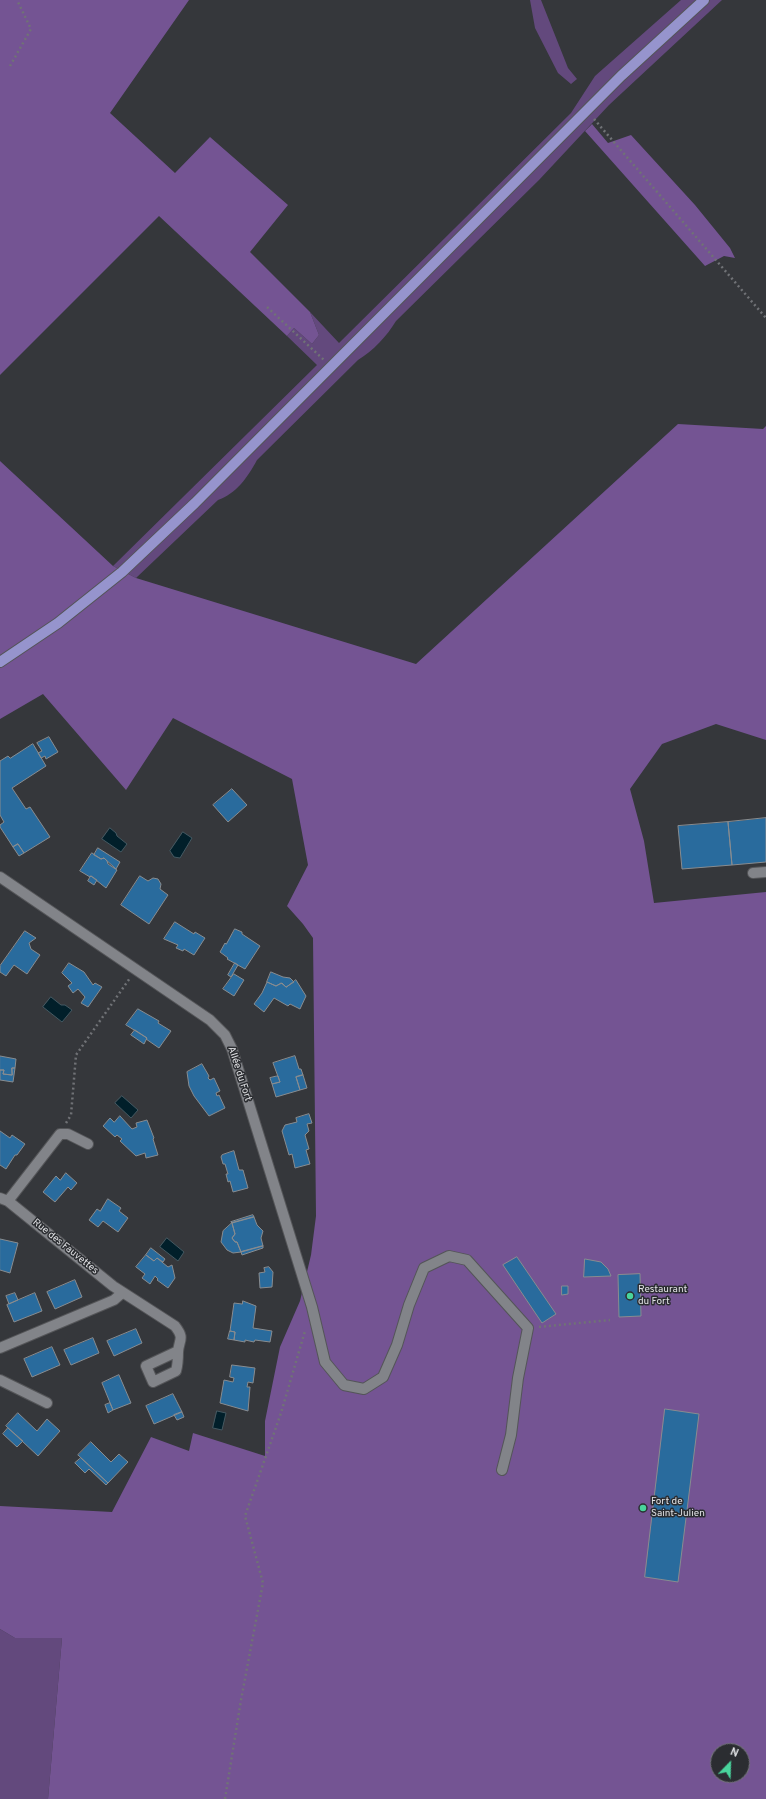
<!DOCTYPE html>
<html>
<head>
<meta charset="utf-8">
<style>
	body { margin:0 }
	#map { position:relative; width:766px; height:1799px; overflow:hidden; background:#35373b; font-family:Overpass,sans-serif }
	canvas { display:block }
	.north { position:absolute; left:710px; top:1743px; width:40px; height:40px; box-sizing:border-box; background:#2b2d31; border:1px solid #737579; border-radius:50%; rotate:23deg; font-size:11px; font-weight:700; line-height:16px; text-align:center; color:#e0e1e4 }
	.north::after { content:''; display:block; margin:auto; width:14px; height:18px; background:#49d49c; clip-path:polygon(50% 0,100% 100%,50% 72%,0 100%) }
</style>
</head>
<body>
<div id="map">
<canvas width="766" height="1799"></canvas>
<div class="north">N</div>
</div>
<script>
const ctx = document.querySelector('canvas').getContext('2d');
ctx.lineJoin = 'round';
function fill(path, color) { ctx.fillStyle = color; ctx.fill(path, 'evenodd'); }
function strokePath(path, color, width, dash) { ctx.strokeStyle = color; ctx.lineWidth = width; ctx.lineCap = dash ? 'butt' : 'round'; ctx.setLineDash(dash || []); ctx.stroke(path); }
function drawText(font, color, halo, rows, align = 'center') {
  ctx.font = font + ' Overpass,sans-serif'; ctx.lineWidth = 3; ctx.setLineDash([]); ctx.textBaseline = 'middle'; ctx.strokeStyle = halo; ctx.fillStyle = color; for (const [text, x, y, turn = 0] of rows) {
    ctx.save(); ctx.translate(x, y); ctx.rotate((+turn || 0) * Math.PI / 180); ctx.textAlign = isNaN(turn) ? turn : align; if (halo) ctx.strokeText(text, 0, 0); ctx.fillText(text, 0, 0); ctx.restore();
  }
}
const green = new Path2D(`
	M530 0H541L568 68 577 79 571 84 558 73 535 28Z
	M681 0H722L609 105 539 180 396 321C387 336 373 351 358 360L257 460C248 477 236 494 218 500L136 578 113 566 317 365 287 336 294 328 312 344 319 335 310 312 339 343 571 113 595 76Z
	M0 1629 15 1638H62L48 1799H0Z`);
const forest = new Path2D(`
	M0 0H189L110 113 175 173 210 137 288 205 250 252 310 312 319 335 312 344 294 328 287 336 159 216 0 375Z
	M592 124 608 143 631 135 695 205 730 248 735 258 724 256 705 266 585 131Z
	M678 424 763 429 766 426V740L716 724 662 744 630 789 644 841 654 903 766 892V1799H48L62 1638H15L0 1629V1506L112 1512 151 1437 189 1451 193 1433 265 1456V1421L280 1347 300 1301 311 1255 316 1216 313 938 303 924 287 906 308 865 292 779 173 718 126 790 43 694 0 719V461L113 566 136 578 416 664ZM718 1751H742V1775H718Z`);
const water = new Path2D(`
	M110 828 116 833 117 836 127 844 121 852 102 839Z
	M183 832 192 838 180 858 174 857 170 851Z
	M51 997 61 1005H65L72 1010 62 1022 43 1007Z
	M122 1096 138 1110 131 1118 115 1103Z
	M167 1238 184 1252 178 1261 160 1247Z
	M217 1411 226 1413 222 1430 213 1428Z`);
const building = new Path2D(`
	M49 737 58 752 46 759 45 756 41 758 38 753 42 751 37 743Z
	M33 744 46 766 12 788 26 809 30 807 50 837 24 853 18 844 13 847 0 827V825L4 822 0 815V761L8 756 10 758Z
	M232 789 247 805 228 822 213 805Z
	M766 818V862L732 865 728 822Z
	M728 822 732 865 682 869 678 826Z
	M18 844 24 853 19 856 13 847Z
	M98 848 120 862 116 869 104 858 101 859 94 855Z
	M92 853 101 859 104 858 107 861 108 864 117 870 106 888 91 876 90 877 80 871Z
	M91 876 97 880 94 885 88 881Z
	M140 876 148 881 153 878 158 879 161 884 160 889 168 895 149 924 121 905Z
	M175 922 194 934 195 932 205 938 194 955 184 949 183 951 176 948 178 945 164 939Z
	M235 929 242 932V934L260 946 245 969 227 959 228 958 220 952 225 943 226 944Z
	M25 931 36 938 29 943 31 949 40 955 27 974 14 965 6 976 0 972V966Z
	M69 963 84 972 93 985 95 983 102 987 88 1007 81 1003 85 997 78 989 73 993 68 986 72 983 62 973Z
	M235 963 238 965 231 977 228 975Z
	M271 972 283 977 290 978 294 982 286 987 281 983 276 986 267 982Z
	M234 974 244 980 234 996 223 989Z
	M296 980 306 996 300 1009 290 1004 288 1006 274 998 264 1012 254 1004 262 993 267 982 276 986 282 983 286 987Z
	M138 1009 159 1021 158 1023 171 1031 159 1048 146 1039 147 1038 126 1025Z
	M135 1030 147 1038 144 1044 131 1035Z
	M0 1056 16 1059 15 1068H12V1075L3 1074 4 1070H0Z
	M295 1056 299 1069H301L303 1075 296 1077 300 1090 276 1097 272 1084 280 1082 273 1063Z
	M202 1064 209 1076 208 1078 210 1080 214 1078 220 1091 216 1093 217 1096 219 1095 225 1108 209 1116 194 1096 189 1086 187 1072Z
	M12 1068H15L13 1082 0 1080V1070H4L3 1074 12 1075Z
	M303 1075 307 1088 300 1090 296 1077Z
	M277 1076H278L280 1082 272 1084 270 1078Z
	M309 1114 312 1123 307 1124 309 1131 305 1135 309 1149 306 1150 310 1164 295 1168 292 1154 289 1155 282 1131 285 1125 297 1122 296 1118Z
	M120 1116 132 1129 137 1127 136 1123 147 1120 154 1138 153 1139 158 1155 146 1158 145 1153 136 1156 120 1141 122 1139 117 1135 115 1137 103 1126 110 1118 114 1122Z
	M0 1131 10 1138 12 1135 25 1144 17 1155H15L6 1169 0 1165Z
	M234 1151 239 1170H243L248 1188 233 1192 230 1181 228 1182 226 1174H228L225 1164H223L221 1157 222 1155Z
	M66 1173 77 1183 71 1190 68 1187 55 1202 43 1192 56 1176 60 1180Z
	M108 1199 121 1208 119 1211 128 1218 118 1232 103 1221 98 1227 89 1220 97 1209 100 1211Z
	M253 1215 254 1217 232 1223 231 1222Z
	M254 1217 257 1225 263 1231 261 1238 263 1246 241 1252 237 1242H235L232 1238 235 1234 232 1223Z
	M232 1223 235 1234 232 1238 235 1242H237L241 1252 233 1253 227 1250 221 1242 223 1231Z
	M0 1239 18 1243 10 1273 0 1270Z
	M263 1246V1248L242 1255 241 1252Z
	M151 1248 165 1259 163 1262 157 1258 154 1261 146 1255Z
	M146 1255 154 1261 157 1258 168 1267 172 1265 175 1278 168 1288 157 1280 158 1279 155 1276 150 1284 142 1278 145 1274 136 1267Z
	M517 1257 556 1314 542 1323 503 1265Z
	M585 1259 601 1262 608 1269 611 1276 584 1277Z
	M269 1267 273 1272 272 1287 260 1288 259 1273 265 1272 264 1268Z
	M640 1274 641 1316 619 1317 618 1275Z
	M75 1280 82 1297 55 1309 47 1292Z
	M562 1286H568V1294L562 1295Z
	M15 1293 18 1300 9 1304 6 1296Z
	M35 1293 42 1311 14 1322 7 1305Z
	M243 1301 256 1306 253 1328 272 1331 270 1342 255 1340 254 1342 245 1340V1342L234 1340 235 1332 230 1331 234 1303 242 1304Z
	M136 1329 142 1343 114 1356 107 1341Z
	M230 1331 235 1332 234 1340 228 1339Z
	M93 1338 99 1353 71 1365 64 1350Z
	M52 1347 60 1365 32 1377 24 1359Z
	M232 1365 255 1368 253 1383 248 1382 247 1387H250L248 1411 220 1403 224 1380 233 1382 234 1378 230 1377Z
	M119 1375 131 1403 113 1410 102 1383Z
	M173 1394 182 1412 154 1424 146 1406Z
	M110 1403 113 1410 108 1413 105 1405Z
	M665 1409 699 1414 678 1582 645 1577Z
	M182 1412 184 1417 177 1420 174 1415Z
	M18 1413 37 1431 47 1419 60 1431 38 1456 6 1426Z
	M8 1428 23 1441 17 1447 3 1434Z
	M91 1442 111 1462 119 1454 128 1462 108 1483 78 1455Z
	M81 1458 108 1483 106 1485 89 1469 85 1473 75 1463Z`);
const path = new Path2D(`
	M10 66 31 29 17 0
	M594 119 766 318
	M267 307 324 360
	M66 1123 71 1115 76 1055 130 978
	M539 1327 610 1320
	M225 1799 241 1700 263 1583 245 1516 281 1413 305 1331`);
const minor = new Path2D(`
	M753 873 766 872
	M0 877 210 1020 225 1035 232 1049 312 1307 325 1362 344 1385 364 1389 383 1377 397 1345 409 1305 424 1268 449 1256 467 1260 528 1328 518 1378 511 1435 502 1470
	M0 1198 8 1201 113 1286 175 1326C185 1339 179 1339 178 1352 178 1359 178 1364 176 1371L153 1382 146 1366 178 1351
	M8 1201 60 1134H68L88 1144
	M0 1348 114 1300 122 1293
	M0 1380 47 1403`);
const major = new Path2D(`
	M0 662 58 623 122 572 195 503 621 76 704 0`);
const markers = [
	[630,1296,4,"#49d49c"],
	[643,1508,4,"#49d49c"]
];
const streetNames = [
	["Allée du Fort",239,1074,72],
	["Rue des Fauvettes",65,1247,39]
];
const poiNames = [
	["Restaurant",638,1290],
	["du Fort",638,1302],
	["Fort de",651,1502],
	["Saint-Julien",651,1514]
];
fill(green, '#63497d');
fill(forest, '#745493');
fill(water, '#011f2a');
strokePath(water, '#445962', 1);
fill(building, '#296b9d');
strokePath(building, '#888c90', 1);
strokePath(minor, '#545558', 12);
strokePath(major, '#545558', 12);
strokePath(path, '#707276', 2.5, [2, 3]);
strokePath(minor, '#828489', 10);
strokePath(major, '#9694cd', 10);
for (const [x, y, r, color] of markers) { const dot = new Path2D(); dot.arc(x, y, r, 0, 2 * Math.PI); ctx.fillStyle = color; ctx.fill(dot); strokePath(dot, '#2b2d31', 1.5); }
drawText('10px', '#e0e1e4', '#2b2d31', streetNames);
drawText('10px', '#e0e1e4', '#2b2d31', poiNames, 'left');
</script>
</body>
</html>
